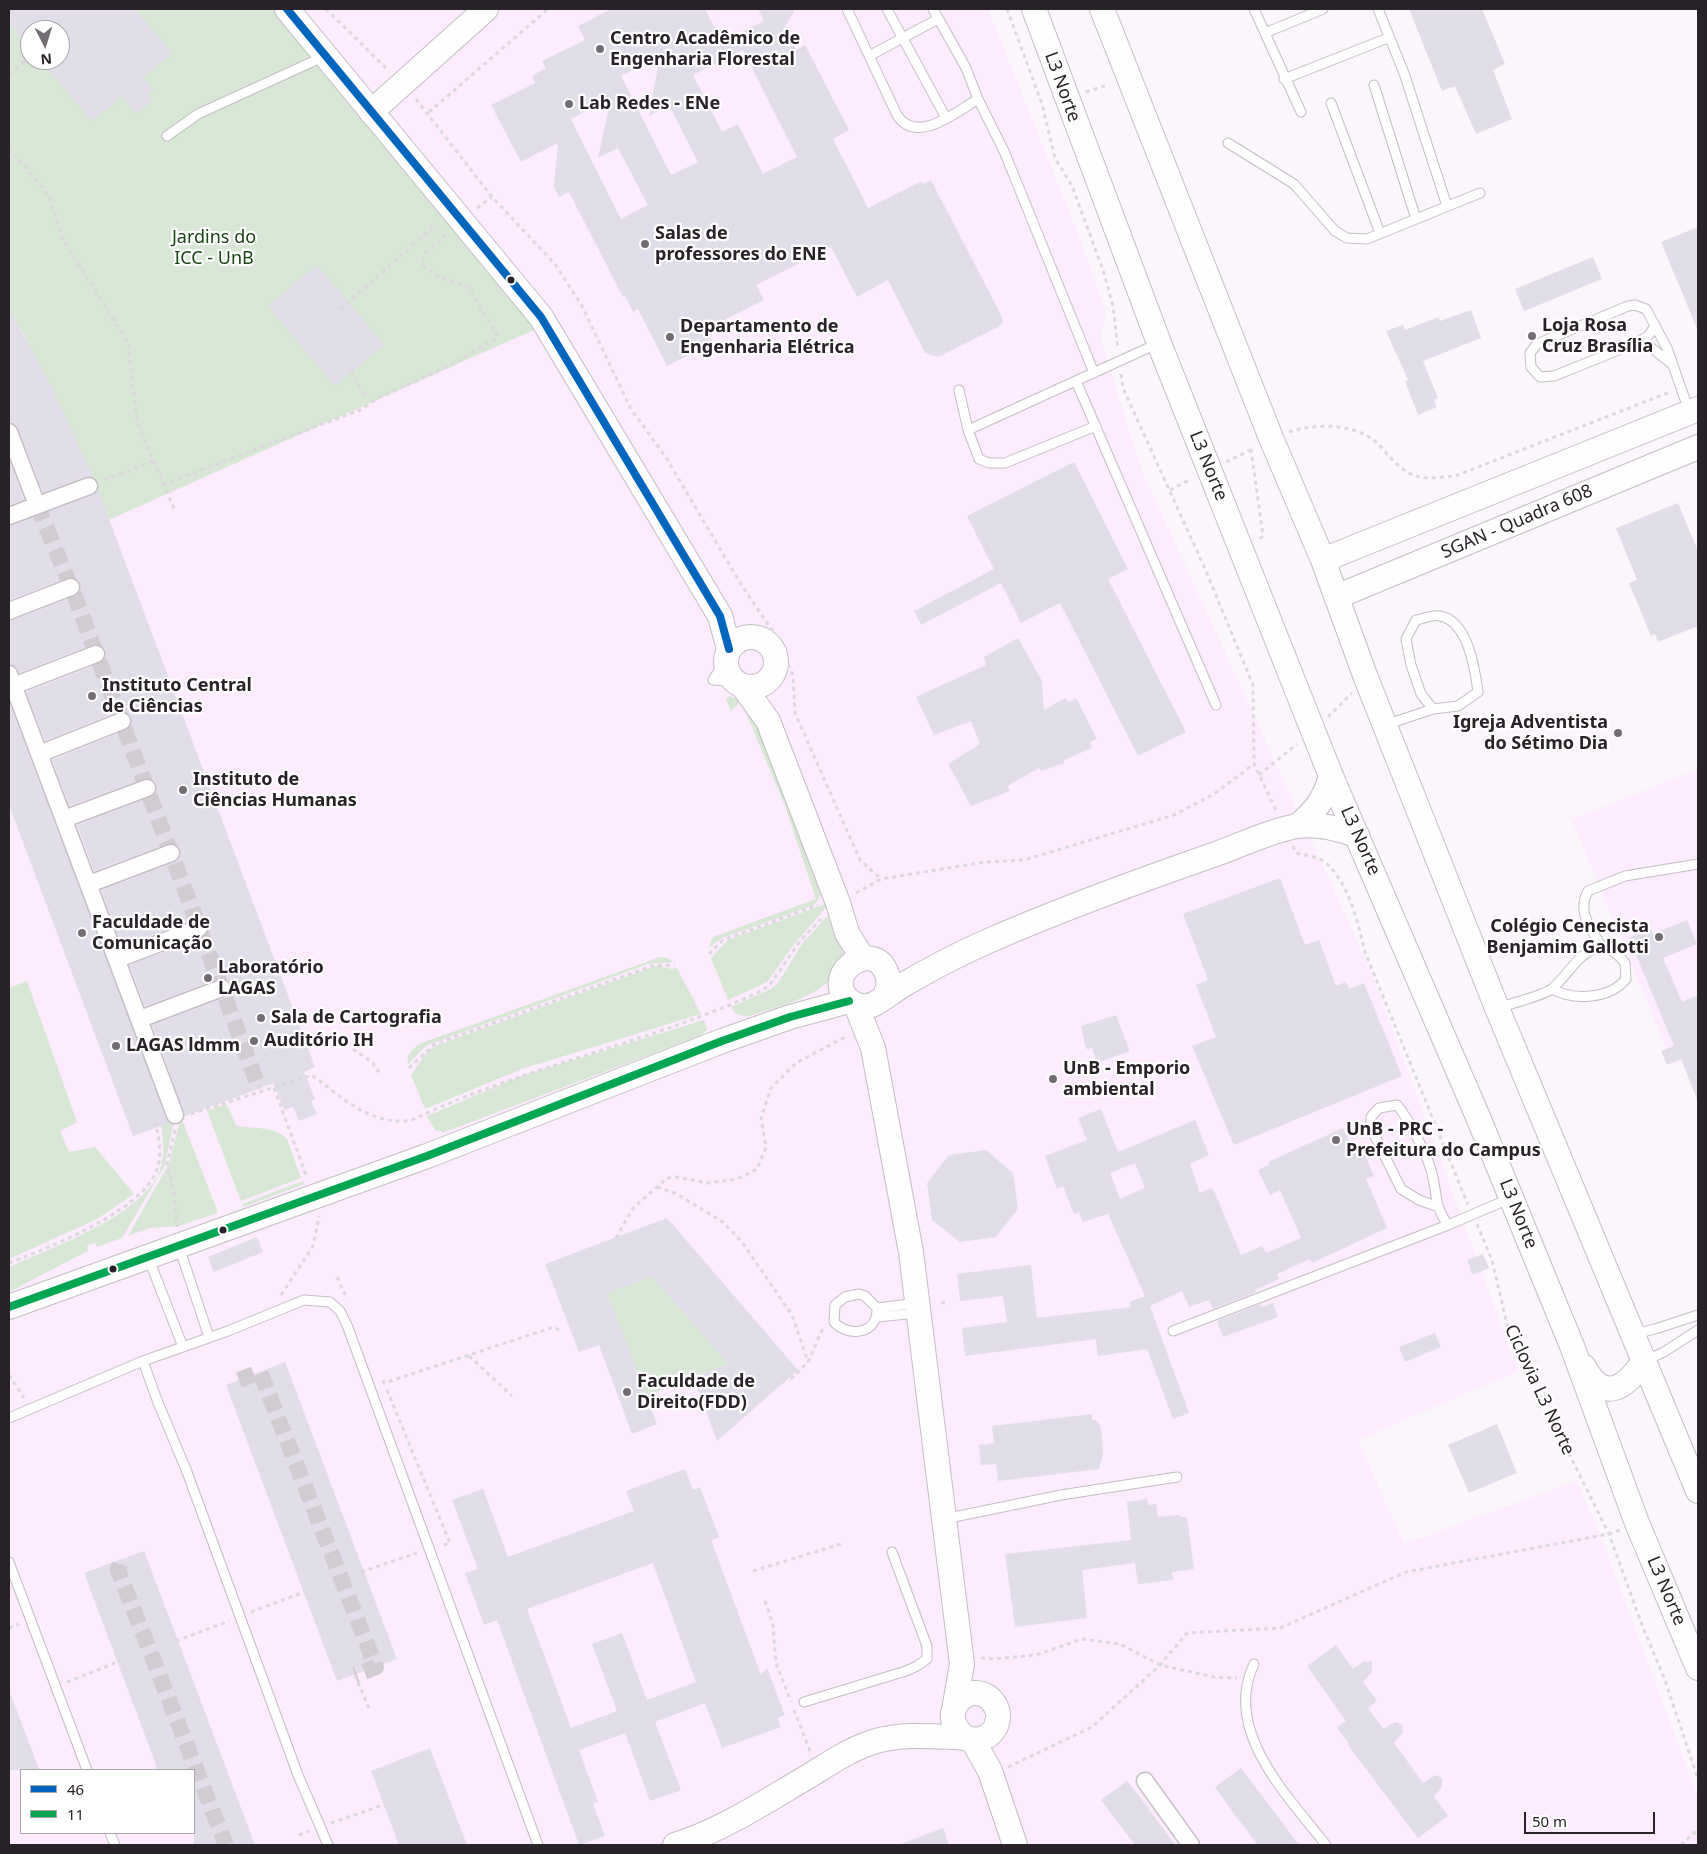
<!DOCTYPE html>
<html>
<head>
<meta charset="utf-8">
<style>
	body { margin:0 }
	#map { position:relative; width:1707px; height:1854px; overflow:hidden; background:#fbf5fc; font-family:"Noto Sans",sans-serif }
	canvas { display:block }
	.frame { position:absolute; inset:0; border:10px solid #292229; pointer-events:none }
	.legend { position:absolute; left:20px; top:1769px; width:175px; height:65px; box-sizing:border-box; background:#fff; border:1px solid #a9a7a9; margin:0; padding:6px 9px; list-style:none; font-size:15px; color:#292229 }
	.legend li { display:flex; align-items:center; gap:10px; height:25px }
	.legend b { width:25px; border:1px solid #a9a7a9 }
	.north { position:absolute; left:20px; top:20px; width:50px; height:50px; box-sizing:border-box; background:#fff; border:1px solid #a9a7a9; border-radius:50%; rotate:175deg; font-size:14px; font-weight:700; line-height:20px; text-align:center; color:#292229 }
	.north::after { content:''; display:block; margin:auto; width:18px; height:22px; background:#726c73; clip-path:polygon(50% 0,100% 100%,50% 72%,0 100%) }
	.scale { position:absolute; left:1524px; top:1812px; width:131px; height:22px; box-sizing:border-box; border:2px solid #292229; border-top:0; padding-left:6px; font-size:15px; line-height:18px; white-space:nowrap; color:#292229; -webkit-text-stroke:4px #fff; paint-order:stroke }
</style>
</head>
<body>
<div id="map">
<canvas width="1707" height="1854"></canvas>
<div class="frame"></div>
<ul class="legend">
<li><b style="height:6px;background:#0065bd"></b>46</li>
<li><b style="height:6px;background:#00a651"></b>11</li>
</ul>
<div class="north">N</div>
<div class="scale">50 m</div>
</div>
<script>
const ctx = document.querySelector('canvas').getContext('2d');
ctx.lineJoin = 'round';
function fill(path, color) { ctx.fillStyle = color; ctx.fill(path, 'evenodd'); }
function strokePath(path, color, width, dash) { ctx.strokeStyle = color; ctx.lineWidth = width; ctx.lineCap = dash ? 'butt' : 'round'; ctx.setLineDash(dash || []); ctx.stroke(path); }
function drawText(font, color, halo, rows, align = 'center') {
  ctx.font = font + ' "Noto Sans",sans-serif'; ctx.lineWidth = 4.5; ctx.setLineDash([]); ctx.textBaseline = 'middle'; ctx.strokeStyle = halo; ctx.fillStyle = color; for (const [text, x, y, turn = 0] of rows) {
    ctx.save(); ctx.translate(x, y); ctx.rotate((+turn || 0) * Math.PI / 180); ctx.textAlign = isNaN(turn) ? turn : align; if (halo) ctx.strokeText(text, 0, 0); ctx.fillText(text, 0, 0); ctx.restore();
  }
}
const built = new Path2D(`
	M9 9H988L1077 231 1106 313 1100 337 1142 471 1371 971 1518 1371 1358 1440 1404 1544 1577 1481 1603 1543 1698 1797V1845H9ZM30 30H60V60H30ZM21 1770H194V1833H21Z
	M1698 769V1055L1673 1065 1572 820Z`);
const green = new Path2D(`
	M9 9H284L538 328 104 522 24 335 9 312ZM30 30H60V60H30Z
	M728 696 750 702 822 894 814 905 722 938 708 948 713 937 816 899 785 806 741 701 731 711 726 699Z
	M831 902 795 943 767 982 728 1000 711 958 728 940Z
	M833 910C836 923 843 938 843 951 842 994 780 1005 747 1017L736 1014 731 1007 771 989 778 983 802 944Z
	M660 957 668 958 673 962 648 964 433 1043 426 1046 408 1064C406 1054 412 1050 419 1044Z
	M656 966 672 969 677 968 701 1014 522 1069 425 1109 411 1075 427 1052 435 1046Z
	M27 981 77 1122 60 1131 69 1152 95 1147 134 1194 97 1219 9 1259V988Z
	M704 1020 707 1029 702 1035 450 1130 443 1132 435 1130 427 1116 519 1077Z
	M226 1104 237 1126C253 1129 275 1126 287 1139L301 1178 241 1201 207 1111Z
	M182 1119 218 1213 179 1226 150 1228 128 1236 169 1164 180 1120Z
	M174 1120 165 1165 122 1238 97 1247 95 1243 87 1246 88 1251 9 1292V1267C51 1248 148 1214 161 1167 165 1154 163 1139 161 1125Z
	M303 1181 305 1184 243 1207 242 1204Z
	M652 1276 729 1364 646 1396 607 1293Z`);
const building = new Path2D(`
	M9 9H135L172 53 143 78 153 90 148 95 152 100 137 114 122 96 92 121 40 60H60V30H30V48L9 23Z
	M611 9H705L722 42 764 21 758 9H795L785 27 796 50 805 45 849 130 833 139 868 208 920 182 924 183 931 180 1001 315 1003 322 998 327 938 357 925 353 888 280 857 297 831 247 756 285 764 300 706 329 713 343 667 366 638 309 633 312 625 296 623 297 569 192 559 197 554 187 558 143 521 162 491 105 535 83 532 76 546 68 542 61 585 40 578 26ZM743 50 797 157 763 174 738 124 722 132 693 75ZM660 56 649 116 669 105 698 162 671 175 621 76ZM611 98 598 158 618 148 648 205 621 219 571 119Z
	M1409 9H1482L1505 64 1493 70 1512 119 1476 134 1455 86 1442 91Z
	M1698 227V331L1661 242Z
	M1593 257 1602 279 1524 311 1515 289Z
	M317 265 384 345 335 386 268 306Z
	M9 309 52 388 93 477H85L43 493 18 428 15 424 9 422Z
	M1471 310 1481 338 1423 361 1438 398 1434 400 1437 407 1418 415 1405 381 1408 380 1386 331 1403 325 1405 330 1439 317 1440 321Z
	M9 459 24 500 9 505Z
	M1074 462 1128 569 1108 579 1186 732 1138 756 1060 603 1021 623 1001 583 921 625 914 611 994 569 967 516Z
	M98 490 315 1067 304 1072 315 1099 311 1101 317 1114 299 1121 293 1107 284 1110 274 1083 185 1116 152 1025 226 997 230 994 231 985 228 980 218 979 145 1006 129 965 203 937 209 930 208 924 201 918 195 919 122 947 101 890 175 862 181 855 180 849 173 843 167 844 94 871 77 825 150 797 157 790 156 784 149 778 144 779 69 806 52 760 126 730 130 727 131 718 128 713 118 712 45 741 26 692 100 663 106 656 105 650 98 644 92 645 19 673 16 667 9 664V621L75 596 81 588 78 580 68 578 9 600V526L93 495Z
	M1678 503 1698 551V626L1658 642 1655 634 1651 636 1629 583 1637 580 1616 528Z
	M1018 638 1042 681 1044 710 1065 698 1069 702 1076 698 1097 739 1090 742 1092 748 1064 760V763L1041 771 1039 768 1007 786 1010 791 971 806 948 764 980 744 971 721 934 735 916 697 986 665 984 657Z
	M9 702 169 1123 133 1136 9 805Z
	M1280 878 1305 945 1319 940 1336 986 1346 982 1349 989 1364 983 1402 1076 1234 1145 1192 1046 1216 1037 1196 985 1208 980 1183 914Z
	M1687 920 1697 944 1663 958 1682 1002 1698 995 1697 1099 1681 1059 1667 1065 1661 1051 1674 1046 1629 938 1651 929 1653 934Z
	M1116 1015 1130 1051 1097 1063 1092 1048 1086 1049 1081 1026Z
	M1101 1109 1118 1152 1195 1120 1209 1155 1190 1164 1200 1193 1211 1188 1214 1191 1241 1255 1262 1246 1266 1253 1301 1238 1280 1190 1270 1195 1258 1170 1269 1165 1268 1162 1343 1128 1355 1154 1363 1151 1374 1176 1366 1179 1387 1228 1312 1263 1310 1259 1277 1274 1279 1279 1255 1290 1256 1292 1213 1309 1209 1300 1189 1307 1182 1291 1150 1306 1189 1413 1173 1419 1147 1349 1098 1356 1096 1339 965 1356 962 1328 1007 1322 1003 1296 960 1301 957 1274 1031 1265 1037 1318 1131 1307 1129 1302 1145 1296 1108 1214 1083 1222 1079 1212 1074 1214 1063 1186 1057 1189 1045 1156 1087 1140 1078 1118ZM1135 1163 1145 1188 1120 1199 1110 1173Z
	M986 1150 1013 1173 1018 1209 996 1237 960 1242 932 1220 927 1183 949 1155Z
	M667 1218 798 1370 717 1441 694 1378 729 1364 652 1276 607 1293 657 1424 632 1434 599 1345 579 1352 545 1264Z
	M257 1237 263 1252 214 1272 208 1257Z
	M1483 1254 1489 1268 1473 1275 1467 1260Z
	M1273 1303 1278 1317 1223 1337 1217 1321 1260 1304 1262 1307Z
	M1435 1333 1441 1347 1405 1362 1399 1347Z
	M285 1362 397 1659 337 1681 226 1385Z
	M1092 1414V1420H1096L1100 1425 1102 1436 1103 1453 1099 1469 998 1481 996 1464 981 1465 979 1445 994 1443 992 1426Z
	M1497 1424 1517 1473 1469 1493 1448 1445Z
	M685 1469 693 1490 700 1487 719 1537 711 1540 761 1675 767 1668 785 1715 777 1718 781 1727 722 1748 705 1703 655 1722 681 1790 650 1801 625 1733 579 1750 598 1802 593 1804 605 1836 579 1845 497 1620 484 1625 465 1573 478 1569 452 1500 483 1489 508 1557 634 1511 626 1491ZM653 1563 696 1682 647 1700 622 1633 592 1644 617 1711 571 1728 527 1609Z
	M1147 1499 1148 1505 1156 1504 1158 1517 1178 1515 1181 1517H1187L1194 1569 1172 1572 1173 1580 1138 1584 1135 1563 1082 1570 1087 1618 1015 1627 1005 1554 1131 1540 1127 1502Z
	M144 1551 179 1643 255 1845H194V1770H158L84 1573Z
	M1336 1645 1353 1669 1363 1662 1372 1661V1672L1363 1682 1377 1701 1368 1708 1383 1729 1395 1722 1402 1725 1403 1732 1394 1743 1423 1783 1435 1775 1442 1778V1787L1434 1797 1448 1816 1418 1838 1348 1745 1349 1744 1337 1727 1346 1721 1307 1666Z
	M10 1693 28 1740 39 1770H9Z
	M430 1748 467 1845H399L371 1771Z
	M1241 1768 1269 1805 1299 1845H1258L1235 1815 1215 1787Z
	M1127 1781 1143 1801 1175 1845H1135L1101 1800Z
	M943 1828 949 1845H901V1844Z`);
const streetTunnel = new Path2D(`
	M37 505 74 594 258 1085
	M239 1380 260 1372 376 1667 355 1675
	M120 1564 118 1570 226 1845`);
const path = new Path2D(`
	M326 9 389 71
	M1007 9 1042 104 1055 158 1072 186 1103 270 1113 306 1118 348
	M9 74 30 56
	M1086 92 1107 85
	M416 99 492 197 555 264 582 306 631 409 667 459 742 586 774 633 793 675 795 713 860 860 881 879
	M429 112 548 9
	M9 148 48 194 61 236 128 343 137 422 175 511
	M477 208 492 197
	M340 310 438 223
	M351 370 364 395
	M1121 374 1123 388 1206 571 1253 685 1254 764 1276 810
	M1289 432C1315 423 1357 423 1378 444 1390 456 1402 474 1420 477 1431 479 1444 477 1455 476L1670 392
	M1251 449 1263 536 1258 540
	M1226 462 1254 448
	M104 480 153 461
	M163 484 360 410 378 398 451 365 498 337 469 288 435 275 423 265 424 254 448 233
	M1170 490 1191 479
	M1328 717 1352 693
	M1259 775 1297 744
	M1293 846 1296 853C1305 855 1319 857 1326 863 1349 883 1358 923 1365 952L1468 1205
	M856 893 881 879 985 862 1024 860 1174 815 1214 794 1254 764
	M709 954 723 940 818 905
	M353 1049 373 1063 377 1071H380
	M409 1068 435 1044 652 966 675 965
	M258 1085 261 1093
	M274 1088 307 1178
	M191 1114 312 1075C341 1097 372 1127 412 1120 524 1066 648 1044 761 991L769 986 800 941 821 919
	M175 1130 167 1165 174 1191 177 1227
	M657 1187 677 1194 723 1222 742 1242 792 1315 808 1362
	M1477 1224 1492 1260 1509 1333 1609 1534 1642 1625 1665 1680 1698 1779
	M616 1238 633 1208 667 1178 677 1177 708 1183 737 1179 757 1169 766 1147 761 1118 771 1088 796 1063 847 1036
	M9 1263C48 1248 137 1213 155 1174 163 1158 159 1141 156 1124L161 1123
	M337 1277 347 1299
	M281 1295 313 1246 319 1216
	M941 1303 949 1302
	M469 1356 512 1396
	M9 1375 24 1398
	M791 1379 808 1362 823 1328
	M383 1380 384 1383 554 1327 562 1332
	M387 1390 450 1543 440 1546
	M753 1571 844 1543
	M361 1572 417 1553
	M765 1601 773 1625 776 1663 791 1702
	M251 1612 304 1592
	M9 1628 19 1624
	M176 1641 229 1621
	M981 1658 993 1659 1036 1655 1082 1639 1120 1644 1160 1665 1214 1677 1237 1678
	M355 1675 370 1711
	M67 1682 115 1663
	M794 1710 810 1751
	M1008 1767 1092 1727 1160 1665 1187 1633 1280 1628 1406 1572 1609 1534 1620 1530
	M331 1823 380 1806
	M299 1835 309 1831
	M1681 1845 1698 1829`);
const lane = new Path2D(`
	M847 9 897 115C916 145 955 113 978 99L966 68 933 9
	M887 9 946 118
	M1254 9 1301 112
	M1378 9 1404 73 1447 206
	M1265 33 1323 9
	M869 56 938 19
	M1284 79 1388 38
	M1374 85 1416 219
	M978 99 1004 151 1094 373
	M1331 103 1380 233
	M167 136 198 114 325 56
	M1228 143 1294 184 1335 231 1347 238 1367 239 1480 193
	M1655 326 1648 336 1636 343 1554 376 1540 377 1531 367 1530 353 1537 344 1628 306 1635 305 1646 309 1667 348 1689 411
	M1636 343 1648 345 1673 365
	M1076 381 1216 705
	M959 390 968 430 979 459 989 463H1005L1096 426
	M968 430 1159 343
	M726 660 713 680 737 682
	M1385 725 1433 709 1458 706 1478 692C1475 669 1468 621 1440 616 1433 614 1423 619 1416 620L1406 639 1411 665 1421 694 1433 709
	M1602 948C1592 928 1576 913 1588 891L1625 876 1698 864
	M1498 1008C1509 1004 1546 995 1553 988 1574 969 1594 924 1625 963L1626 979C1610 999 1574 1001 1552 989
	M1436 1206 1419 1200 1401 1189 1371 1128V1117L1379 1108 1397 1105C1409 1119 1430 1160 1433 1178 1438 1201 1434 1204 1448 1225L1511 1198
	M179 1247 209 1337
	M148 1257 183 1347
	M859 1294 865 1296 877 1308C878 1334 849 1338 834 1322L835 1305 845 1297Z
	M877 1308 918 1303
	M877 1317 917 1313
	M1173 1331 1448 1225
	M1634 1334 1655 1329 1698 1315
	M143 1361 157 1400 187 1472 298 1775 328 1845
	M1644 1361 1664 1352 1698 1330
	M9 1418 143 1361 228 1331 304 1300 330 1302 340 1311 347 1325 538 1845
	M944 1519 1061 1495 1177 1477
	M9 1562 87 1770
	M1254 1664C1222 1731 1288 1796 1326 1845
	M804 1702 906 1671 917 1666 927 1659V1646L892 1552
	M110 1833 115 1845`);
const street = new Path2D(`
	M9 432 37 505
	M9 516 89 486
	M9 611 71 587
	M9 674 175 1115
	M13 686 96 654
	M39 754 122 721
	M64 819 147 788
	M89 884 171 853
	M118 959 199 928
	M140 1019 222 988
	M1145 1781 1191 1845`);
const secondary = new Path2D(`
	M287 9 541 317 720 616 729 649
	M1034 9 1159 343 1331 776 1478 1117 1572 1346 1637 1523 1698 1668
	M1102 9 1271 438 1323 560 1366 678 1497 1008 1698 1491
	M371 112 486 9
	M1323 560 1698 409
	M1336 597 1698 447
	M726 662a25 25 0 1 1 50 0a25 25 0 1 1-50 0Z
	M743 686 768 721 838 903 847 933 863 959
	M1298 826C1317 809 1324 800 1331 776
	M885 996C888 988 890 982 887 974 872 934 816 980 853 1003 859 1007 868 1007 874 1004 884 999 893 991 903 985 930 969 957 955 986 942 1061 909 1138 881 1216 854 1241 845 1272 830 1298 826 1319 823 1338 829 1357 835
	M856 1005 873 1048 911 1252 962 1664 955 1704
	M9 1307 427 1156 722 1041 790 1017 849 1001
	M1584 1367C1604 1403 1625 1389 1644 1361
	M972 1739 990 1771 1015 1845
	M675 1845C723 1830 766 1801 809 1776 830 1763 852 1748 876 1741 902 1734 929 1736 955 1737 963 1737 973 1741 981 1739 991 1736 998 1727 998 1716 998 1709 994 1702 988 1697 963 1681 937 1717 965 1737`);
const bus1 = new Path2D(`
	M287 9 541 317 720 616 729 649`);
const bus2 = new Path2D(`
	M9 1307 427 1156 722 1041 790 1017 849 1001`);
const markers = [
	[600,49,5,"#726c73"],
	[569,104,5,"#726c73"],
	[645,244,5,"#726c73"],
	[511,280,4.5,"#292229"],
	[1532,336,5,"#726c73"],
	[670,337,5,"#726c73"],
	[92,696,5,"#726c73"],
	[1618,733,5,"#726c73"],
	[183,790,5,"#726c73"],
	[82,933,5,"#726c73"],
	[1659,937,5,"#726c73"],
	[208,978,5,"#726c73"],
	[261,1018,5,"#726c73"],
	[254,1041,5,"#726c73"],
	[116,1046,5,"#726c73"],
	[1053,1079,5,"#726c73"],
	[1336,1140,5,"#726c73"],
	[223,1230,4.5,"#292229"],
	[113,1269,4.5,"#292229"],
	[627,1392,5,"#726c73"]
];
const poiNames = [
	["Centro Acadêmico de",610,39],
	["Engenharia Florestal",610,60],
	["Lab Redes - ENe",579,104],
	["Salas de",655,234],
	["professores do ENE",655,255],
	["Loja Rosa",1542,326],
	["Cruz Brasília",1542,347],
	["Departamento de",680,327],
	["Engenharia Elétrica",680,348],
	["Instituto Central",102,686],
	["de Ciências",102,707],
	["Igreja Adventista",1608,723,"right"],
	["do Sétimo Dia",1608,744,"right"],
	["Instituto de",193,780],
	["Ciências Humanas",193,801],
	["Faculdade de",92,923],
	["Comunicação",92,944],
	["Colégio Cenecista",1649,927,"right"],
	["Benjamim Gallotti",1649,948,"right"],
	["Laboratório",218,968],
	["LAGAS",218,989],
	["Sala de Cartografia",271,1018],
	["Auditório IH",264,1041],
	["LAGAS ldmm",126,1046],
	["UnB - Emporio",1063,1069],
	["ambiental",1063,1090],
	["UnB - PRC -",1346,1130],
	["Prefeitura do Campus",1346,1151],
	["Faculdade de",637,1382],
	["Direito(FDD)",637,1403]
];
const streetNames = [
	["L3 Norte",1062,87,70],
	["L3 Norte",1208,466,68],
	["SGAN - Quadra 608",1517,522,-23],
	["L3 Norte",1360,841,66],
	["L3 Norte",1518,1214,68],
	["Ciclovia L3 Norte",1539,1390,65],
	["L3 Norte",1666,1591,67]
];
const parkNames = [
	["Jardins do",214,238],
	["ICC - UnB",214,259]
];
fill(built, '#fcecfd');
fill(green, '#d8e7d6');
fill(building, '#e1dee9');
strokePath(streetTunnel, '#d1cbd2', 16, [16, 8]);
strokePath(lane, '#c4bec4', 11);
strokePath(street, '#c4bec4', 19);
strokePath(secondary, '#c4bec4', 26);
strokePath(path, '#dcd9dc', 3, [4, 4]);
strokePath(lane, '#fefeff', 9);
strokePath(street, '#fefeff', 16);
strokePath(secondary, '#fefeff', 24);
strokePath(bus1, '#0065bd', 8);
strokePath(bus2, '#00a651', 8);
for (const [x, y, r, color] of markers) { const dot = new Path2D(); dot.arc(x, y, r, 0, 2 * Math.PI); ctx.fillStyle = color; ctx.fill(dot); strokePath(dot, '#fff', 2); }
drawText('bold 18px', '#292229', '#fff', poiNames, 'left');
drawText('18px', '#292229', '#fff', streetNames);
drawText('18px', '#184513', '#fff', parkNames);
</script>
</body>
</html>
